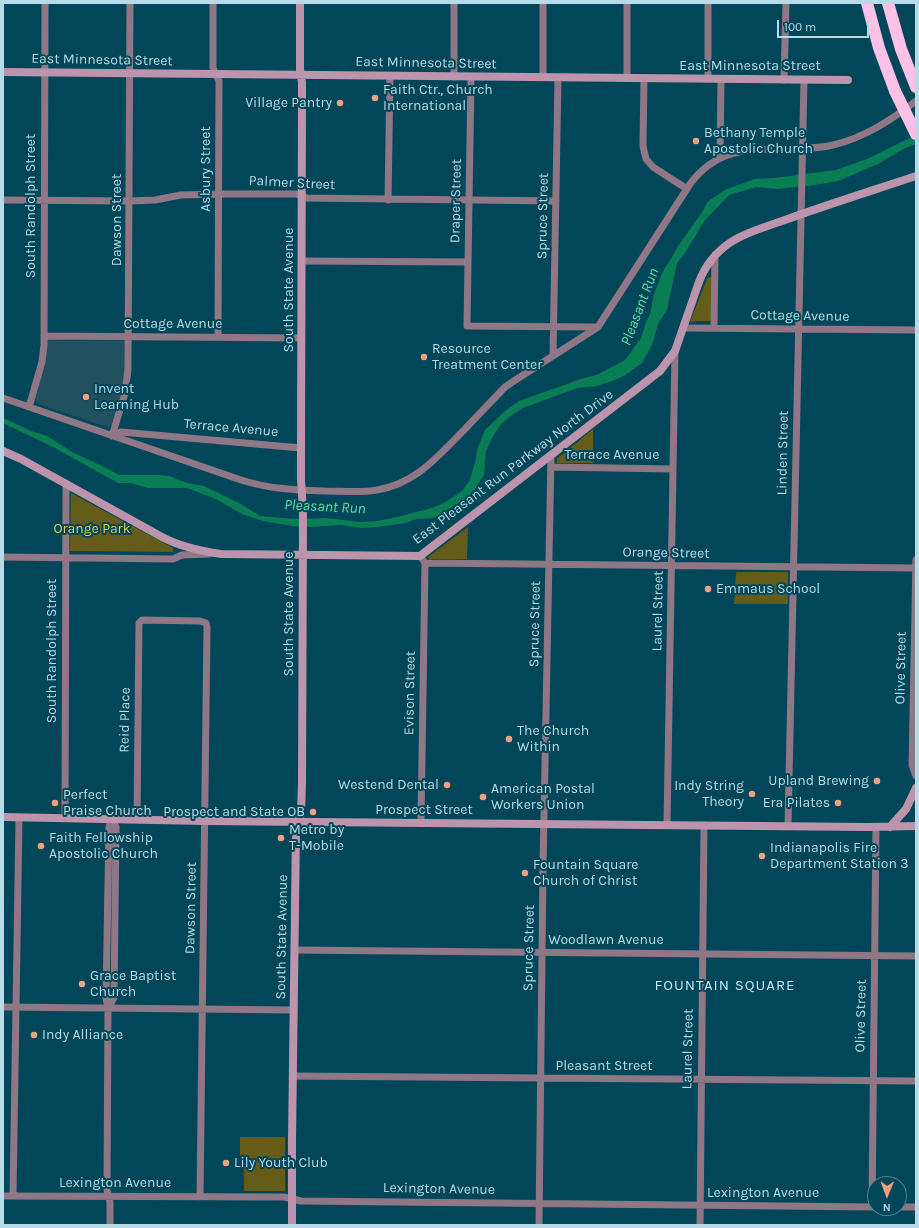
<!DOCTYPE html>
<html>
<head>
<meta charset="utf-8">
<style>
	body { margin:0 }
	#map { position:relative; width:919px; height:1228px; overflow:hidden; background:#024759; font-family:Karla,sans-serif }
	canvas { display:block }
	.frame { position:absolute; inset:0; border:4px solid #b6dbe7; pointer-events:none }
	.north { position:absolute; left:867px; top:1176px; width:40px; height:40px; box-sizing:border-box; background:#024759; border:1px solid #4a8292; border-radius:50%; rotate:181deg; font-size:11px; font-weight:700; line-height:16px; text-align:center; color:#b6dbe7 }
	.north::after { content:''; display:block; margin:auto; width:14px; height:18px; background:#f3a081; clip-path:polygon(50% 0,100% 100%,50% 72%,0 100%) }
	.scale { position:absolute; left:777px; top:20px; width:92px; height:18px; box-sizing:border-box; border:2px solid #b6dbe7; border-top:0; padding-left:5px; font-size:12px; line-height:14px; white-space:nowrap; color:#b6dbe7; -webkit-text-stroke:3px #024759; paint-order:stroke }
</style>
</head>
<body>
<div id="map">
<canvas width="919" height="1228"></canvas>
<div class="frame"></div>
<div class="north">N</div>
<div class="scale">100 m</div>
</div>
<script>
const ctx = document.querySelector('canvas').getContext('2d');
ctx.lineJoin = 'round';
function fill(path, color) { ctx.fillStyle = color; ctx.fill(path, 'evenodd'); }
function strokePath(path, color, width, dash) { ctx.strokeStyle = color; ctx.lineWidth = width; ctx.lineCap = dash ? 'butt' : 'round'; ctx.setLineDash(dash || []); ctx.stroke(path); }
function drawText(font, color, halo, rows, align = 'center') {
  ctx.font = font + ' Karla,sans-serif'; ctx.lineWidth = 4; ctx.setLineDash([]); ctx.textBaseline = 'middle'; ctx.strokeStyle = halo; ctx.fillStyle = color; for (const [text, x, y, turn = 0] of rows) {
    ctx.save(); ctx.translate(x, y); ctx.rotate((+turn || 0) * Math.PI / 180); ctx.textAlign = isNaN(turn) ? turn : align; if (halo) ctx.strokeText(text, 0, 0); ctx.fillText(text, 0, 0); ctx.restore();
  }
}
const built = new Path2D(`
	M47 340 125 341 126 378 111 425 107 427 38 404 34 397 45 365Z`);
const green = new Path2D(`
	M709 277H712L711 321H698L690 322 707 279Z
	M593 429V463H557V459Z
	M71 493 173 548V552L70 551Z
	M468 527 467 559H429L428 557Z
	M737 572H788V604H734L736 574Z
	M240 1137H285V1191H244V1163L240 1158Z`);
const water = new Path2D(`
	M916 135V144L905 148 878 164 838 181 815 185 787 188 777 189 756 187 729 195 705 220 685 253 677 263 674 277 667 310 659 322 652 345 642 363 624 376 607 383 597 386 577 388 523 408 512 415 501 424 492 438 486 451 484 475 471 495 434 518 416 519 406 523 377 527 361 528 341 525 310 527 293 526 263 521 242 514 216 499 187 488H148L130 483H118L55 448 3 423V418L31 431 47 436 72 452 104 467 119 475H158L169 476 187 483 204 486 239 503 260 516 295 519 325 518 361 522 377 521 397 517 432 508 444 503 462 491 470 480 476 459 477 450 485 430 505 411 519 401 584 378 597 375 625 360 641 338 646 322 650 314 654 294 663 271 671 259 678 246 703 211 707 202 725 190 755 179 774 178 836 170 867 159Z`);
const street = new Path2D(`
	M213 3V68L219 81 218 337
	M454 77V3
	M471 77 467 326 598 327
	M543 77V3
	M627 78V3
	M644 78 643 146 646 159 653 167 687 189
	M708 79V3
	M784 80 786 3
	M720 158 721 79
	M3 200 130 201 155 200 181 195 219 194H296L307 198 556 201
	M388 200 390 76
	M302 261 468 262
	M683 328 916 330
	M714 328 715 255
	M44 336 301 338
	M553 355 558 78
	M3 398 241 480C269 489 296 490 325 491 342 491 360 493 377 490 417 483 438 456 465 429 478 415 492 401 505 387L517 379 598 327 690 184C728 132 781 157 833 145 864 138 891 120 916 101
	M29 407 42 362 44 345 45 3
	M112 436 125 393 128 369 130 3
	M112 436 121 432 301 448
	M551 467 673 469
	M420 556 425 563 916 568
	M3 557 173 559 182 555 209 554
	M916 560 912 765 916 776
	M65 818 66 484
	M137 819 139 623 142 620 200 621 206 623 207 627 200 1197
	M421 822 425 563
	M667 825 675 351
	M788 826 804 80
	M295 950 916 956
	M3 1007 293 1010
	M108 1008 114 998 116 827 112 819
	M293 1076 916 1081
	M3 1196 284 1197 301 1201 875 1207
	M13 1196 19 818
	M872 1207 876 827
	M899 1207H916
	M110 1225V1202L107 1190 108 1008 106 998 109 827 112 819
	M539 1225 543 866 551 455
	M700 1225 704 825`);
const secondary = new Path2D(`
	M3 72 848 80
	M3 451 21 459 162 537C181 547 200 551 221 554L420 556 660 371 675 351 699 282C705 266 716 252 731 242 746 232 765 227 782 221 826 205 871 191 916 176
	M3 817 205 821 867 827 916 826
	M890 827 906 809 916 788
	M292 1225V1139L296 830 301 813 302 782 303 511 301 480V448L302 97V83L300 69V3`);
const highway = new Path2D(`
	M867 3 879 48 895 91
	M888 3 901 49 916 87`);
const highwayBridge = new Path2D(`
	M895 91 916 134`);
const markers = [
	[375,98,4,"#f3a081"],
	[340,103,4,"#f3a081"],
	[696,141,4,"#f3a081"],
	[424,357,4,"#f3a081"],
	[86,397,4,"#f3a081"],
	[708,589,4,"#f3a081"],
	[509,739,4,"#f3a081"],
	[877,781,4,"#f3a081"],
	[447,785,4,"#f3a081"],
	[752,794,4,"#f3a081"],
	[483,797,4,"#f3a081"],
	[55,803,4,"#f3a081"],
	[838,803,4,"#f3a081"],
	[313,812,4,"#f3a081"],
	[281,838,4,"#f3a081"],
	[41,846,4,"#f3a081"],
	[762,856,4,"#f3a081"],
	[525,873,4,"#f3a081"],
	[82,984,4,"#f3a081"],
	[34,1035,4,"#f3a081"],
	[226,1163,4,"#f3a081"]
];
const streetNames = [
	["East Minnesota Street",102,60,1],
	["East Minnesota Street",426,63,1],
	["East Minnesota Street",750,66],
	["Asbury Street",206,169,-90],
	["Palmer Street",292,183,3],
	["Draper Street",456,201,-89],
	["South Randolph Street",31,206,-90],
	["Spruce Street",543,216,-89],
	["Dawson Street",117,220,-90],
	["South State Avenue",289,290,-90],
	["Cottage Avenue",800,316,1],
	["Cottage Avenue",173,324],
	["Terrace Avenue",231,428,5],
	["Linden Street",783,453,-89],
	["Terrace Avenue",612,455],
	["East Pleasant Run Parkway North Drive",513,467,-37],
	["Orange Street",666,553,1],
	["Laurel Street",658,611,-89],
	["South State Avenue",289,614,-90],
	["Spruce Street",535,624,-89],
	["South Randolph Street",52,651,-90],
	["Olive Street",901,668,-89],
	["Evison Street",410,693,-89],
	["Reid Place",125,720,-89],
	["Prospect Street",424,810],
	["Dawson Street",191,908,-89],
	["South State Avenue",282,937,-89],
	["Woodlawn Avenue",606,940],
	["Spruce Street",529,948,-89],
	["Olive Street",861,1016,-89],
	["Laurel Street",688,1049,-89],
	["Pleasant Street",604,1066],
	["Lexington Avenue",115,1183],
	["Lexington Avenue",439,1189,1],
	["Lexington Avenue",763,1193]
];
const poiNames = [
	["Faith Ctr., Church",383,90],
	["International",383,106],
	["Village Pantry",332,103,"right"],
	["Bethany Temple",704,133],
	["Apostolic Church",704,149],
	["Resource",432,349],
	["Treatment Center",432,365],
	["Invent",94,389],
	["Learning Hub",94,405],
	["Emmaus School",716,589],
	["The Church",517,731],
	["Within",517,747],
	["Upland Brewing",869,781,"right"],
	["Westend Dental",439,785,"right"],
	["Indy String",744,786,"right"],
	["Theory",744,802,"right"],
	["American Postal",491,789],
	["Workers Union",491,805],
	["Perfect",63,795],
	["Praise Church",63,811],
	["Era Pilates",830,803,"right"],
	["Prospect and State OB",305,812,"right"],
	["Metro by",289,830],
	["T-Mobile",289,846],
	["Faith Fellowship",49,838],
	["Apostolic Church",49,854],
	["Indianapolis Fire",770,848],
	["Department Station 3",770,864],
	["Fountain Square",533,865],
	["Church of Christ",533,881],
	["Grace Baptist",90,976],
	["Church",90,992],
	["Indy Alliance",42,1035],
	["Lily Youth Club",234,1163]
];
const parkNames = [
	["Orange Park",92,529]
];
const waterNames = [
	["Pleasant Run",640,307,-69],
	["Pleasant Run",325,507,3]
];
const neighbourhoodNames = [
	["FOUNTAIN SQUARE",725,986]
];
fill(built, '#21505f');
fill(green, '#665c19');
fill(water, '#097d53');
strokePath(street, '#907786', 7);
strokePath(secondary, '#bc95ad', 8);
strokePath(highway, '#fdc0e6', 12);
strokePath(highwayBridge, '#fdc0e6', 12);
for (const [x, y, r, color] of markers) { const dot = new Path2D(); dot.arc(x, y, r, 0, 2 * Math.PI); ctx.fillStyle = color; ctx.fill(dot); strokePath(dot, '#024759', 1.5); }
drawText('14px', '#b6dbe7', '#024759', streetNames);
drawText('14px', '#b6dbe7', '#024759', poiNames, 'left');
drawText('14px', '#e2d053', '#024759', parkNames);
drawText('italic 15px', '#5de0a4', '#024759', waterNames);
ctx.letterSpacing = '1px';
drawText('15px', '#bfebfa', '#024759', neighbourhoodNames);
ctx.letterSpacing = '0px';
</script>
</body>
</html>
